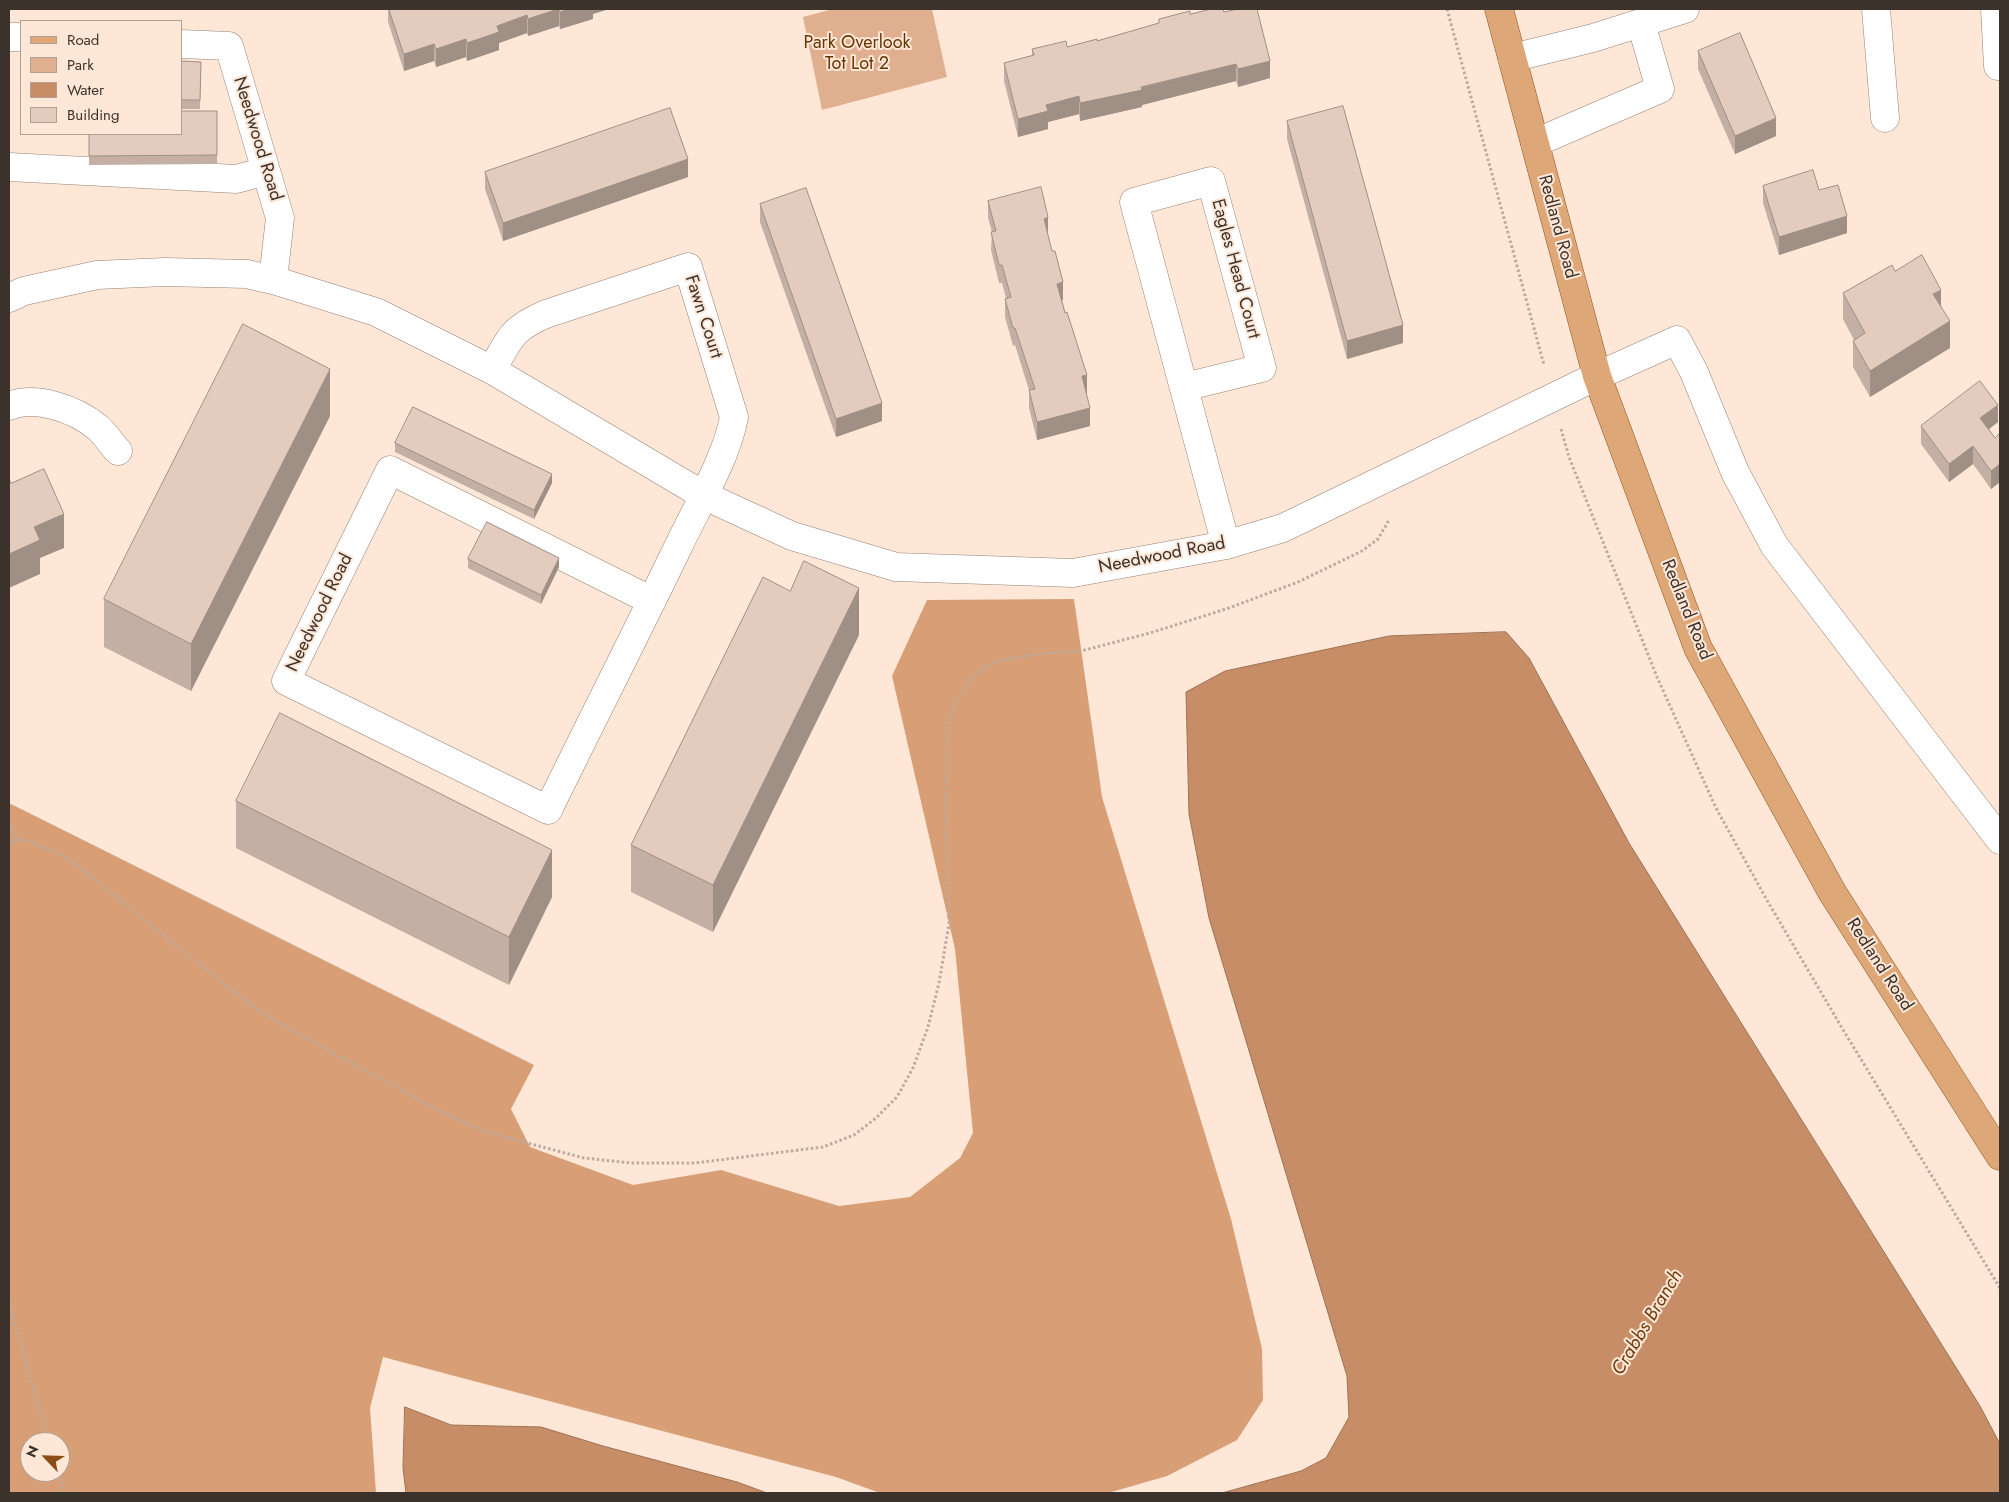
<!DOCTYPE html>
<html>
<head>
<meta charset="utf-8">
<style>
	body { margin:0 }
	#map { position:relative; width:2009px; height:1502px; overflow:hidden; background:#fee7d7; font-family:Jost,sans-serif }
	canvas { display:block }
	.frame { position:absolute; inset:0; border:10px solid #3b322c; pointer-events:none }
	.legend { position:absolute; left:20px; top:20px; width:162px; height:115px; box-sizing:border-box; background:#fee7d7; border:1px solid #b09f93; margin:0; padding:6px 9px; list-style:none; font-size:15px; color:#3b322c }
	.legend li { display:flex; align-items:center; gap:10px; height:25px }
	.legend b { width:25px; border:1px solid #b09f93 }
	.north { position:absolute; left:20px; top:1432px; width:50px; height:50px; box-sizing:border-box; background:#fee7d7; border:1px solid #b09f93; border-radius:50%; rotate:294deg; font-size:14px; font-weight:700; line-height:20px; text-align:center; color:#3b322c }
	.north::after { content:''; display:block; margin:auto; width:18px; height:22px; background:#8c4c16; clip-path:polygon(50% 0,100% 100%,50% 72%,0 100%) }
</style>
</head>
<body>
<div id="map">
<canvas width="2009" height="1502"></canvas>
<div class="frame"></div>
<ul class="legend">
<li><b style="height:6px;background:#dda778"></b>Road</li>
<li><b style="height:14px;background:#dfaf8f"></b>Park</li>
<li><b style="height:14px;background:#c78d66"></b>Water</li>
<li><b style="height:14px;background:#e3ccbd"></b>Building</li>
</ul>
<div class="north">N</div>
</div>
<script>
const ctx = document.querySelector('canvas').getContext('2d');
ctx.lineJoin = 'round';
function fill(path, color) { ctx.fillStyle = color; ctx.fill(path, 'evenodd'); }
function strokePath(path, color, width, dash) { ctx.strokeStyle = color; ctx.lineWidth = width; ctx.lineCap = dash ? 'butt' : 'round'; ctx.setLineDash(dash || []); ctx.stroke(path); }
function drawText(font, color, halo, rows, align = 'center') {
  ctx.font = font + ' Jost,sans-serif'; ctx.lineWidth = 4; ctx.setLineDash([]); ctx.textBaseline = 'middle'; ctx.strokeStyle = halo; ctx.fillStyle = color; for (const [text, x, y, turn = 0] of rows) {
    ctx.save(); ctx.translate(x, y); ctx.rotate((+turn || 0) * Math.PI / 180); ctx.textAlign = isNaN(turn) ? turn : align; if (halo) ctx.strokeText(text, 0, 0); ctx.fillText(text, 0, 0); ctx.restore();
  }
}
const green = new Path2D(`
	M833 9H932L947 77 822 110 803 17Z`);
const forest = new Path2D(`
	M1074 599 1102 797 1231 1219 1262 1349 1263 1400 1237 1440 1167 1476 1108 1493H880L836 1477 383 1357 370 1408 376 1493H9V803L534 1065 511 1109 530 1147 633 1185 721 1170 839 1206 910 1197 960 1158 973 1133 955 949 892 676 927 600ZM30 1442H60V1472H30Z`);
const water = new Path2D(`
	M1506 632 1529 658 1629 843 1980 1406 2000 1444V1493H1222L1301 1471 1326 1458 1349 1417 1347 1376 1209 918 1189 814 1186 692 1225 671 1389 636Z
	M405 1407 451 1425 541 1427 603 1446 737 1482 767 1493H406L403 1468Z`);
const path = new Path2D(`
	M1447 9 1544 365
	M1561 429 1569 457 1657 677 1716 808 1768 902 1842 1028 2000 1288
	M9 825 18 840 9 842
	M18 840 30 841 66 857 252 1006 293 1031 436 1109 486 1132 584 1158 631 1163H695L823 1147 854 1135 876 1118 897 1097 913 1068 928 1027 939 983 949 924 946 804 948 724 954 705 973 677 986 666 1006 659 1038 654 1081 651 1150 633 1229 608 1298 582 1362 551 1378 539 1389 520
	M9 1303 49 1442
	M58 1472 64 1493`);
const minor = new Path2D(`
	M1876 9 1885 118
	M1995 9 1998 66H2000
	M9 37H21
	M181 44 229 46 280 218 273 280
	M1512 58 1593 38 1685 9
	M1535 143 1660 89 1641 23
	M9 167 236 179 266 171
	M9 298 24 291 97 275 165 272 247 274 273 280 376 312 492 370 703 495 792 536 896 567 1073 573 1226 545 1283 528 1597 376 1677 340 1694 372 1735 472 1774 545 2000 840
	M492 370C510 338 511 329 546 314L688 267 734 417C727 457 697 507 679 545 636 634 591 722 548 810L286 681 390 470 652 601
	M1184 387 1262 368 1211 181 1134 202 1226 545
	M9 406C36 395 75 409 97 427 105 433 111 444 118 451`);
const major = new Path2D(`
	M1499 9 1597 376 1698 648 1832 892 2000 1156`);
const wall = new Path2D(`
	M388 9H609L593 14V19L560 29 559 26 528 36 527 33 499 43V50L467 61 466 57 436 67 434 61 404 71 388 22Z
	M1224 12 1270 78 1238 87 1236 81 1142 105V107L1080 121 1079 114 1048 122V129L1018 137 1004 81V63L1032 56V49L1067 47 1097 41 1159 23V19L1190 14Z
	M1698 51 1776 136 1735 154 1698 69Z
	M181 61 201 62 200 109H181Z
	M217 111V164L89 165V134Z
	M1287 121 1403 343 1347 359 1287 139Z
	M485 172 688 177 503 241 485 189Z
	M1763 186 1819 190 1847 233 1779 255 1763 203Z
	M988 201 1048 235 1063 300H1062L1087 393H1086L1090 426 1037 440 1029 408V390L1015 345 1013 346 1005 317V299L1006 298 1002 283H999L991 250 992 232 988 218Z
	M760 204 882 421 836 437 760 222Z
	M1895 271 1941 307 1950 348 1870 397 1853 367V341L1854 340 1843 319V293Z
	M330 416 191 691 104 647V599Z
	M1998 422 1989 429 1995 438 2000 433V482L1991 489 1973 464 1949 482 1921 444V426Z
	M395 443 552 483 534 519 395 452Z
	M468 559 559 567 541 604 468 568Z
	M859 635 713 932 631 892V845Z
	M236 801 552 897 509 985 236 848Z`);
const shadedWall = new Path2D(`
	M559 9V26L528 36V19Z
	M569 9H609L593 14V19L560 29V12Z
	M527 15V33L499 43V50L467 61V43L497 26Z
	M466 39V57L436 67V49Z
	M434 44V61L404 71V54Z
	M1270 61V78L1238 87V69Z
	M1236 64V81L1142 105V107L1080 121V103Z
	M1079 96V114L1048 122V129L1018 137V119L1046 105Z
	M1776 118V136L1735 154V136Z
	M688 159V177L503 241V223Z
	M1847 216V233L1779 255V237Z
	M1048 217V235L1044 219Z
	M1063 282V300L1057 302V284Z
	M1941 290V316L1933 294Z
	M1950 321V348L1870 397V371Z
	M1403 325V343L1347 359V341Z
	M330 369V416L191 691V644Z
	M1087 375V393L1082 394V376Z
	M882 403V421L836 437V419Z
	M1998 405V422L1980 436V418Z
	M1090 408V426L1037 440V422Z
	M1973 446V464L1949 482V464Z
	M2000 464V482L1991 489V471Z
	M552 474V483L534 519V510Z
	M64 514V548L40 558V574L9 588V554L34 527Z
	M559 558V567L541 604V595Z
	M859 588V635L713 932V885Z
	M552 850V897L509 985V937Z`);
const building = new Path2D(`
	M389 9H558L528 19 527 15 497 26 499 32 467 43 466 39 436 49 434 44 404 54Z
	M559 9H569L560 12Z
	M1211 9H1223L1224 12 1238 9H1257L1270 61 1238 69 1236 64 1141 87 1142 90 1080 103 1079 96 1046 105 1048 111 1018 119 1004 63 1034 55 1032 49 1066 41 1067 47 1097 39V41L1159 23V19L1190 11V14Z
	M1740 33 1776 118 1735 136 1698 51Z
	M181 61 201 62 200 100H181Z
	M1343 106 1403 325 1347 341 1287 121Z
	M670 108 688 159 503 223 485 172Z
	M181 111H217V155L89 156V134H181Z
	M1813 170 1819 190 1838 185 1847 216 1779 237 1763 186Z
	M1041 187 1048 217 1044 219 1052 251H1055L1063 282 1057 284 1065 313 1067 312 1087 375 1082 376 1090 408 1037 422 1029 390 1035 389 1015 328H1013L1005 299 1011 297 1002 265H999L991 232 996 231 988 201Z
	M806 188 882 403 836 419 760 204Z
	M1922 255 1941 290 1933 294 1950 321 1870 371 1853 341 1865 333 1843 293 1892 265 1895 271Z
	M243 324 330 369 191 644 104 599Z
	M1980 381 1998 405 1980 418 1995 438 2000 433V464L1991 471 1973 446 1949 464 1921 426Z
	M413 407 552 474 534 510 395 443Z
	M44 469 64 514 34 527 40 540 9 554V479L11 483Z
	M487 522 559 558 541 595 468 559Z
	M804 561 859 588 713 885 631 845 763 577 790 591Z
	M280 713 552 850 509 937 236 801Z`);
const parkNames = [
	["Park Overlook",857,44],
	["Tot Lot 2",857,65]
];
const streetNames = [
	["Needwood Road",257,139,73],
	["Redland Road",1557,227,75],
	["Eagles Head Court",1235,269,75],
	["Fawn Court",703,317,72],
	["Needwood Road",1162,556,-11],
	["Redland Road",1686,610,68],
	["Needwood Road",320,613,-64],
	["Redland Road",1879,965,57]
];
const waterNames = [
	["Crabbs Branch",1648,1323,-59]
];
fill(green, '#dfaf8f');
fill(forest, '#d89e76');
fill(water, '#c78d66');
strokePath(water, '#9d7255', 1);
strokePath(minor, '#968173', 29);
strokePath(major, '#955823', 29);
strokePath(path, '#bcaa9d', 3, [2.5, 2.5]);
strokePath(minor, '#fff', 28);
strokePath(major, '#dda778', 28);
fill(wall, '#c3afa3');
fill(shadedWall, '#9f8f84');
fill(building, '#e3ccbd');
strokePath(building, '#9f8f84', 1);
drawText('18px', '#6a3402', '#fee7d7', parkNames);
drawText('18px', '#3b322c', '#fee7d7', streetNames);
drawText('italic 19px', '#713b0c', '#fee7d7', waterNames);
</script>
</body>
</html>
